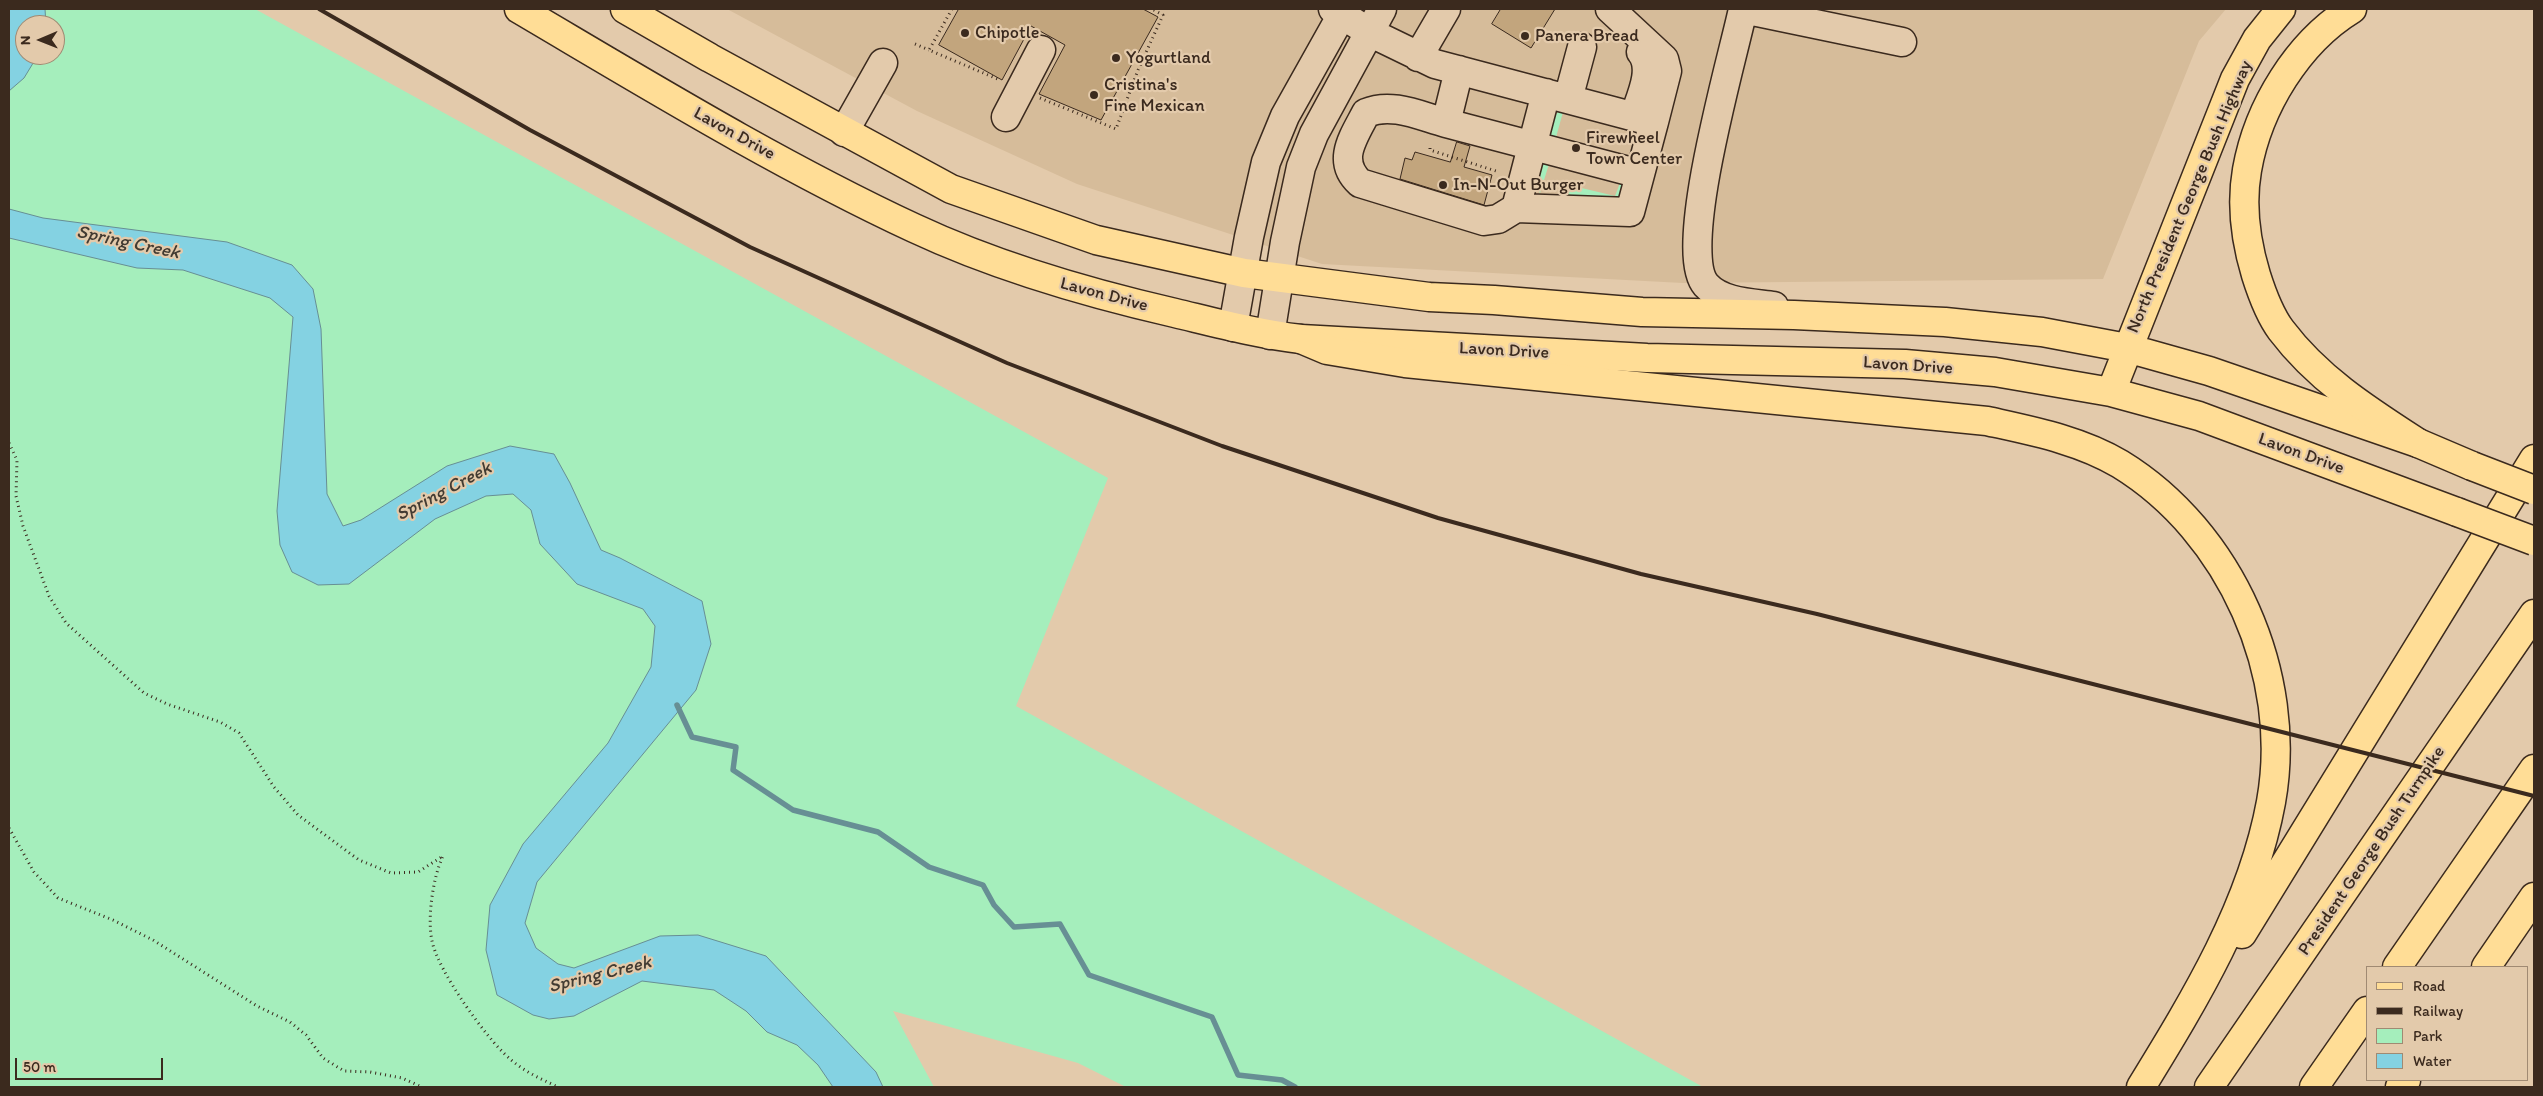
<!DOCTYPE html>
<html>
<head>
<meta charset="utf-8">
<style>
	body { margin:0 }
	#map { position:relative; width:2543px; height:1096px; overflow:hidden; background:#e3caab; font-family:Itim,sans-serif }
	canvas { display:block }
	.frame { position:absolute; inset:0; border:10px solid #3b2a1e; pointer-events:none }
	.legend { position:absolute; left:2366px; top:966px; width:162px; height:115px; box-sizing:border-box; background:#e3caab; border:1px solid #a08a73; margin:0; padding:6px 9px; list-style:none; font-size:15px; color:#3b2a1e }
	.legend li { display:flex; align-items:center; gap:10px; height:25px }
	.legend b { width:25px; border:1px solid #a08a73 }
	.north { position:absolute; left:15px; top:15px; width:50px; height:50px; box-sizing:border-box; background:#e3caab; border:1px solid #a08a73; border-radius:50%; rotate:269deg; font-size:14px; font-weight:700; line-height:20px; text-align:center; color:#3b2a1e }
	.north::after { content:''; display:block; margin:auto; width:18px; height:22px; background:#3b2a1e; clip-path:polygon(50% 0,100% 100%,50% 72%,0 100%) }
	.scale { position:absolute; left:15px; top:1058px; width:148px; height:22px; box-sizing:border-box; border:2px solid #3b2a1e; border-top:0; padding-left:6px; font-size:15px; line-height:18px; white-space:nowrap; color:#3b2a1e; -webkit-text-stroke:4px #e3caab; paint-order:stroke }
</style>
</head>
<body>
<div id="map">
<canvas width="2543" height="1096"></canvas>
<div class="frame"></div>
<ul class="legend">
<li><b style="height:6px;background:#ffdd96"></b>Road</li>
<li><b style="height:6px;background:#3b2a1e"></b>Railway</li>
<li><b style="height:14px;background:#a5eebc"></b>Park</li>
<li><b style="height:14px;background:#84d2e2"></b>Water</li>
</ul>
<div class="north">N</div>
<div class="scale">50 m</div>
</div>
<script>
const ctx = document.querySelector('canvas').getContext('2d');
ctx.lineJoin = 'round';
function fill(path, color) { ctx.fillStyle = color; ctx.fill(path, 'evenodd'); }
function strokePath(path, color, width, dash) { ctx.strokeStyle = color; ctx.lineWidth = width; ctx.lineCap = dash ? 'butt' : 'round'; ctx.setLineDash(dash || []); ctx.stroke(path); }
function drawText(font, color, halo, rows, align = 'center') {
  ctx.font = font + ' Itim,sans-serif'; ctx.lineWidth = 4.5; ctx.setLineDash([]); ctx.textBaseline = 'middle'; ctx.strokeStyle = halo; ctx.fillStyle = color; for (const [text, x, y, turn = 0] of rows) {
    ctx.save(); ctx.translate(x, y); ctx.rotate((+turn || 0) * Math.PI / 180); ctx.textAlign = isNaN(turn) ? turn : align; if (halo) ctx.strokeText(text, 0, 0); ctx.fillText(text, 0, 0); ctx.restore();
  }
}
const built = new Path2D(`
	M727 9H2226L2199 41 2103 279 1683 283 1322 264 1077 184 917 111Z`);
const green = new Path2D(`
	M9 9H255L1108 478 1016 706 1703 1087H1126L1078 1063 893 1011 934 1087H9ZM25 25H55V55H25Z
	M1560 110 1563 112 1555 141 1550 140C1548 130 1553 116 1560 110Z
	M1546 162 1549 164 1540 193 1535 187 1540 166Z
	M1620 183H1624L1622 200H1565L1569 185 1615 196Z`);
const water = new Path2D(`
	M9 9H45L46 25H25V55H38L24 78 9 91Z
	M9 209 43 218 227 242 292 265 313 289 321 329 327 494 343 526 361 520 447 466 510 446 554 454 570 483 601 550 620 558 702 601 711 644 696 690 537 882 525 923 536 948 558 964 574 968 660 936 698 935 766 956 876 1072 883 1087H833L818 1065 797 1045 767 1032 746 1011 714 990 642 981 574 1016 549 1019 533 1015 497 995 486 950 490 905 523 844 608 743 651 667 655 626 643 609 577 584 540 544 531 510 513 494 486 496 435 519 349 584 318 585 292 572 280 545 277 511 293 317 270 298 183 270 137 268 9 238Z`);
const stream = new Path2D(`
	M677 705 692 737 736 747 733 770 793 810 878 832 929 867 983 885 994 905 1014 927 1060 924 1089 975 1212 1017 1238 1075 1282 1080 1295 1087`);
const building = new Path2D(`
	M959 9H1143L1158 17 1101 120 1039 94 1065 45 1031 26 1002 80 939 45Z
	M1501 9H1555L1531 48 1492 24Z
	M1457 142 1470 146 1464 167 1492 175 1484 205 1400 179 1405 158 1412 160 1415 152 1450 162Z`);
const path = new Path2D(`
	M952 9 929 50 1000 80
	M915 44 929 50
	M1040 98 1116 129 1138 70 1163 15 1152 9
	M1430 148V150L1496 171
	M9 443 17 460 16 496 23 526 49 596 66 623 144 693 167 704 220 722 239 733 274 787 298 815 359 860 391 873 418 872 443 856C433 877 427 918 432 941 438 971 486 1038 509 1058 523 1071 541 1079 558 1087
	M9 828 34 872 58 898 113 920 153 940 257 1006 290 1022 306 1035 323 1058 344 1071 370 1072 402 1078 422 1087`);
const minor = new Path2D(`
	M1333 9 1369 32 1435 64 1654 122 1630 212 1516 208 1498 219 1484 221 1360 183C1336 161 1353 138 1366 113 1392 102 1420 116 1446 123
	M1610 9 1664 59 1667 71 1654 122
	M1743 9C1733 57 1676 251 1706 285 1722 303 1753 303 1774 306
	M1743 9 1902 42
	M1418 57 1446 9
	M1459 70 1446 123 1640 174
	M1568 99 1582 47
	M1006 117 1041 50
	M1634 117C1640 98 1655 69 1641 52
	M844 132 883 63
	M1516 208 1546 93
	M1233 327 1249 237 1266 162 1285 116 1345 9
	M1270 335 1285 242 1301 167 1314 134 1382 9`);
const major = new Path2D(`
	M519 9C648 85 777 164 914 228 995 266 1088 293 1175 313 1217 323 1258 334 1301 339L1647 358 1905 364 1995 372 2111 392 2199 416 2457 512
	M625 9 710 58 951 189 1096 240 1244 273 1429 297 1494 300 1642 312 1794 315 1945 322 2042 332 2127 348 2209 371 2418 443 2472 466
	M2111 392 2235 79 2257 39 2281 9`);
const highway = new Path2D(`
	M2352 9C2298 42 2258 107 2247 170 2241 204 2246 242 2256 275 2262 294 2269 314 2281 330 2318 379 2367 410 2418 443
	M1301 339 1327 350 1405 363 1987 421C2032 431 2080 440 2120 464 2231 532 2294 675 2271 802 2252 906 2195 999 2141 1087
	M2242 934 2534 459
	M2397 967 2534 769
	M2486 967 2534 897
	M2209 1087 2534 614
	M2314 1087 2367 1011
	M2400 1087 2406 1080`);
const rail = new Path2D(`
	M319 9 530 130 750 247 1007 363 1222 446 1438 518 1641 574 1817 614 2534 796`);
const majorBridge = new Path2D(`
	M2472 466 2534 490
	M2457 512 2534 541`);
const markers = [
	[965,33,5,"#3b2a1e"],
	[1525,36,5,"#3b2a1e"],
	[1116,58,5,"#3b2a1e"],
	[1094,95,5,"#3b2a1e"],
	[1576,148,5,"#3b2a1e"],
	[1443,185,5,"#3b2a1e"]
];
const poiNames = [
	["Chipotle",975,33],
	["Panera Bread",1535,36],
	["Yogurtland",1126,58],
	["Cristina's",1104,85],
	["Fine Mexican",1104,106],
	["Firewheel",1586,138],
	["Town Center",1586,159],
	["In-N-Out Burger",1453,185]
];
const streetNames = [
	["Lavon Drive",734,134,29],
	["North President George Bush Highway",2190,197,-67],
	["Lavon Drive",1104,295,15],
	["Lavon Drive",1504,351,3],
	["Lavon Drive",1908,366,4],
	["Lavon Drive",2301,454,20],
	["President George Bush Turnpike",2372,851,-56]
];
const waterNames = [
	["Spring Creek",128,243,12],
	["Spring Creek",444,492,-28],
	["Spring Creek",600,975,-14]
];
fill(built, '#d6bc9a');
fill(green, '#a5eebc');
fill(water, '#84d2e2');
strokePath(water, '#678f94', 1);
strokePath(stream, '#678f94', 5.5);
fill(building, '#c2a57d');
strokePath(building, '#3b2a1e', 1);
strokePath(minor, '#3b2a1e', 31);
strokePath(major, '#3b2a1e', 31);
strokePath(highway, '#3b2a1e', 31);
strokePath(path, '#3b2a1e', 3, [1, 4]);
strokePath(minor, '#e3caab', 28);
strokePath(major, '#ffdd96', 28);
strokePath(highway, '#ffdd96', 28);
strokePath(rail, '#3b2a1e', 4);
strokePath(majorBridge, '#3b2a1e', 31, []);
strokePath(majorBridge, '#ffdd96', 28);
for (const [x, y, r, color] of markers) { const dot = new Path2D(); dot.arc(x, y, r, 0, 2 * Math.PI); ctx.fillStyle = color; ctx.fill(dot); strokePath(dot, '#e3caab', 2); }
drawText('18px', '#3b2a1e', '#e3caab', poiNames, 'left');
drawText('18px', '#3b2a1e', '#e3caab', streetNames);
drawText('italic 19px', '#423b32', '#e3caab', waterNames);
</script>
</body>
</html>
